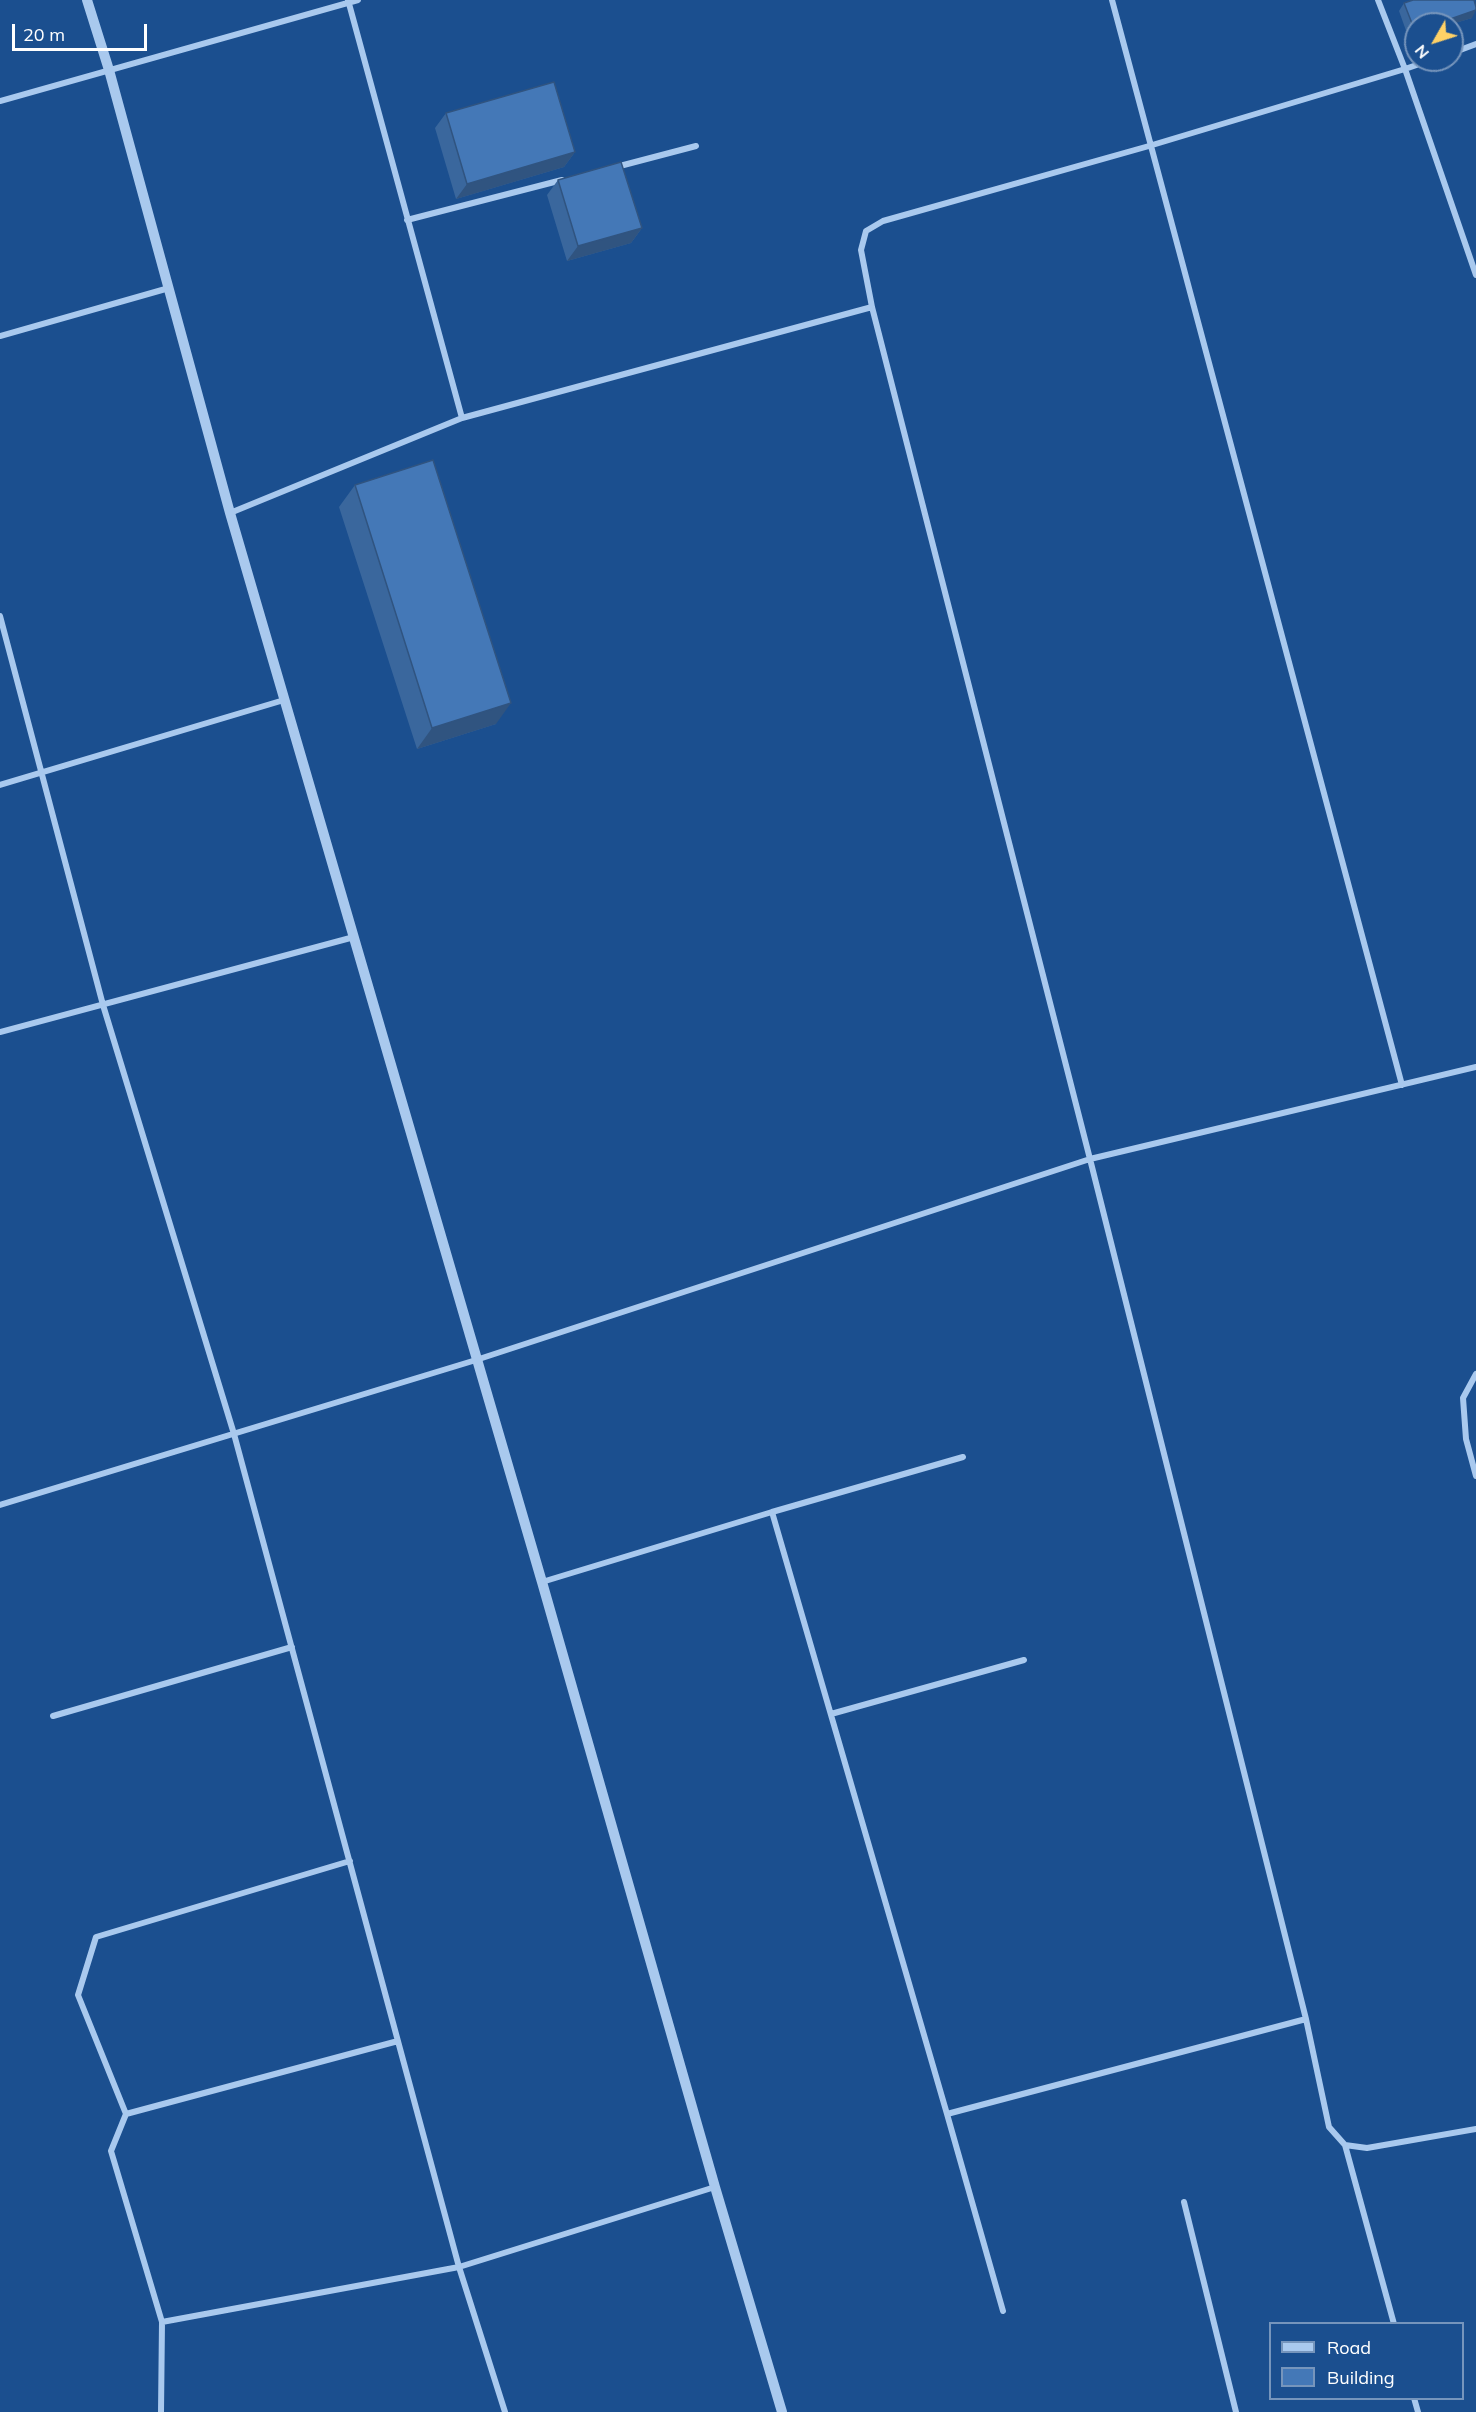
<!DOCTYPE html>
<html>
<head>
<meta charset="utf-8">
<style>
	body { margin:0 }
	#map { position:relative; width:1476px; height:2412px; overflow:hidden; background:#1b4f8f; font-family:Mulish,sans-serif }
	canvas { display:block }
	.legend { position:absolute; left:1269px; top:2322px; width:195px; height:78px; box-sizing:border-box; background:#1b4f8f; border:2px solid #7695bc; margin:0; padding:8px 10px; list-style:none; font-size:18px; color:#fff }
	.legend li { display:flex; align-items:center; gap:12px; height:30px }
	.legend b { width:30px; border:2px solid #7695bc }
	.north { position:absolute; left:1404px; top:12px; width:60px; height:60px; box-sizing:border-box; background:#1b4f8f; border:2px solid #7695bc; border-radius:50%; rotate:231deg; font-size:16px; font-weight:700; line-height:24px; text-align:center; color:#fff }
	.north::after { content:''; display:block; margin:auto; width:21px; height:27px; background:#ffd166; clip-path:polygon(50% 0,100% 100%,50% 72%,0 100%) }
	.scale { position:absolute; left:12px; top:24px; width:135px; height:27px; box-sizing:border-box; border:3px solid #fff; border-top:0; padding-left:8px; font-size:18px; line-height:21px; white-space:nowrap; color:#fff; -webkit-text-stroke:4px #1b4f8f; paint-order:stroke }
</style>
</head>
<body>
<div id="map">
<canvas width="1476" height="2412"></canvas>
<ul class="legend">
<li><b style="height:8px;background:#a9c9ee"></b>Road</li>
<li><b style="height:16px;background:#4478b7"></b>Building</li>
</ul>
<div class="north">N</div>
<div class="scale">20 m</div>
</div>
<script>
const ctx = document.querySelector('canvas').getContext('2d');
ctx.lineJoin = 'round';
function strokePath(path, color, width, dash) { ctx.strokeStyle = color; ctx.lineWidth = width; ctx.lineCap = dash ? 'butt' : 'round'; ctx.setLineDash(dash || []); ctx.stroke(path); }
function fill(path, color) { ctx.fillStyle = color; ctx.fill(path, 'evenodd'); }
const minor = new Path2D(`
	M1112 0 1402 1085
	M1378 0 1405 69 1149 146 883 221 866 231 861 250 872 307 1090 1159 1306 2019 1329 2127 1345 2145 1367 2148 1476 2129
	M1452 53 1476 44
	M1431 60 1405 69 1476 275
	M0 101 358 0
	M616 167 696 146
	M407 220 562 180
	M0 336 169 288
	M462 418 872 307
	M230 513 462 418 348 0
	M0 616 103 1005 234 1434 459 2267 715 2187
	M0 785 284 700
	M0 1032 354 937
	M1476 1374 1463 1398 1466 1439 1476 1476
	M0 1505 476 1360 1090 1159 1476 1067
	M772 1512 963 1457
	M542 1582 772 1512 947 2114 1306 2019
	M831 1714 1024 1660
	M53 1716 292 1647
	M126 2114 398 2041
	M947 2114 1003 2311
	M1345 2145 1394 2324
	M1184 2202 1236 2412
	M162 2322 459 2267 505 2412
	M1414 2398 1418 2412
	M161 2412 162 2322 111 2151 126 2114 78 1995 96 1937 350 1861`);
const tertiary = new Path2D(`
	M87 0 109 70 230 513 542 1582 715 2187 782 2412`);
const wall = new Path2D(`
	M1404 3 1472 18 1452 24H1416V37L1409 39 1399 11Z
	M446 113 575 152 564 167 456 199 435 128Z
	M558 180 642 228 631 243 567 261 547 195Z
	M355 485 496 724 417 749 339 507Z`);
const shadedWall = new Path2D(`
	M1476 10 1472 18 1452 24H1436Z
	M1415 31H1416V37L1409 39Z
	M575 152 564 167 456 199 467 184Z
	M642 228 631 243 567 261 578 246Z
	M511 703 496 724 417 749 432 728Z`);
const building = new Path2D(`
	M1413 0H1474L1476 7V10L1436 24H1416V31H1415L1404 3Z
	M554 82 575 152 467 184 446 113Z
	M621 162 642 228 578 246 558 180Z
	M433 460 511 703 432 728 355 485Z`);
strokePath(minor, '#a9c9ee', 6);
strokePath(tertiary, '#a9c9ee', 10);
fill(wall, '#3a679d');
fill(shadedWall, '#305480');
fill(building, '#4478b7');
strokePath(building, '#305480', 1.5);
</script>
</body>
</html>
